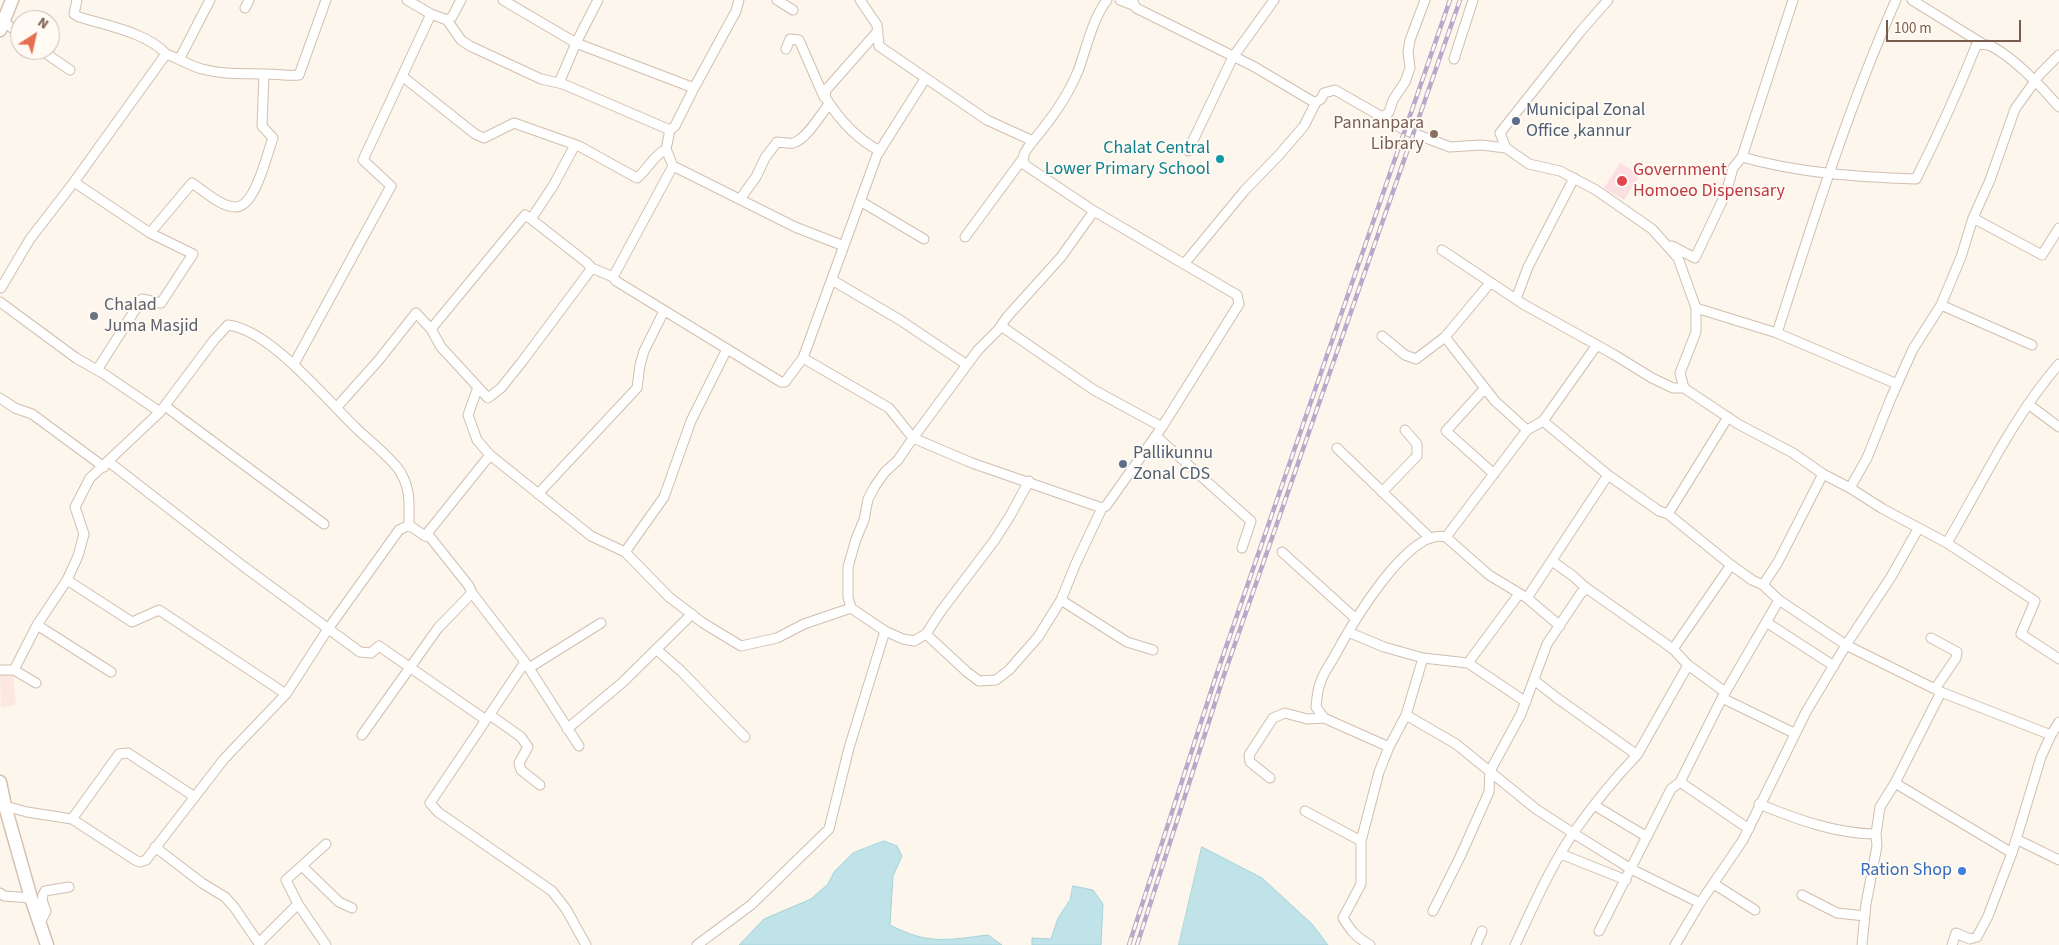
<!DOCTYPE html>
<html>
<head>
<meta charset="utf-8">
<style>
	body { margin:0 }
	#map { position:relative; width:2059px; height:945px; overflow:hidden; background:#fdf6ec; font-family:"Source Sans 3",sans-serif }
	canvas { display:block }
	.north { position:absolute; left:10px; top:10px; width:50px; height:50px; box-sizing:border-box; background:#fffaf3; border:1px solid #cabbb1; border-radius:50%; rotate:35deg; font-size:14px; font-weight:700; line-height:20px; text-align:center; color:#7a5c4d }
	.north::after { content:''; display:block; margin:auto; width:18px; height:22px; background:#e76f51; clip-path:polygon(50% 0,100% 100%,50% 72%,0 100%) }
	.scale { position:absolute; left:1886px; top:20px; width:135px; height:22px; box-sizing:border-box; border:2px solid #7a5c4d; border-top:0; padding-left:6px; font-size:15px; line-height:18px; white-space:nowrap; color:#7a5c4d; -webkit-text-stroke:4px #fffaf3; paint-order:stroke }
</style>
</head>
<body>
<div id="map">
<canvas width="2059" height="945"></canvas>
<div class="north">N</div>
<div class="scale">100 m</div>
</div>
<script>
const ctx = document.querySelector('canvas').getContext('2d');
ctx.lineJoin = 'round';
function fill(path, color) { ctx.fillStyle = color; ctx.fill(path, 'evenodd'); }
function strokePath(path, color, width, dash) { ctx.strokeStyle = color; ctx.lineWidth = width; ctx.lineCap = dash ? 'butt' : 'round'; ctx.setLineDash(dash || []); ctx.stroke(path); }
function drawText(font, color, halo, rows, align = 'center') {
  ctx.font = font + ' "Source Sans 3",sans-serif'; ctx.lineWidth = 4; ctx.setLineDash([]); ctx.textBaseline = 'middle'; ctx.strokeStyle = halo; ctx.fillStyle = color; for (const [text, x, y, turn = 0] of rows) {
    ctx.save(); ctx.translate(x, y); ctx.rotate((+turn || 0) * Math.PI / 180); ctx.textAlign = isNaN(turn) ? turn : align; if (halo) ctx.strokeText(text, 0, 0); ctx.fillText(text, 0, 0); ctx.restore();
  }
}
const commercial = new Path2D(`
	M0 673 13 674 16 705 1 708Z`);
const medical = new Path2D(`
	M1620 163 1640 175 1624 200 1604 188Z`);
const water = new Path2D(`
	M884 841 897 846 902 856 893 876 890 925C929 945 946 940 988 935L1002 945H739L764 919 811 899 828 884 834 872 853 853Z
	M1202 847 1262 878 1312 924 1328 945H1179Z
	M1073 886 1093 890 1103 904 1101 945H1032V938L1051 939 1058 918 1070 900Z`);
const minor = new Path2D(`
	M77 0 74 14 79 17C105 25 148 33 166 54
	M407 0 431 14
	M503 0 576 43 559 83
	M598 0 576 43 694 88
	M739 0 736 11 694 88 675 126 670 130 666 149 673 166 795 227 844 246
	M777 0 793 10
	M860 0 877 25 879 46 987 120 1033 141C1051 119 1067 98 1078 71 1087 47 1092 20 1107 0
	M1120 0 1133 5
	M1132 0 1136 8 1253 66 1312 101 1316 102 1321 99 1324 93 1335 90 1405 130 1450 147 1481 145 1506 148 1529 164 1560 171 1596 190 1652 229 1678 258 1696 308V332L1680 373 1684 388 1738 424 1793 453 1823 474 1850 488 1867 458 1891 398 1913 349 1941 305 1961 257 1973 218 1990 180 2015 109 2040 74 2059 55
	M1912 0 1983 44
	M245 8 249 0
	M447 20 461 40 470 46 541 79 563 84 670 130
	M4 22 20 34
	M878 31 826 90 825 97C839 119 856 139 880 151
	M786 49 790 39 799 40 824 97
	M41 50 70 70
	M180 58 210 0
	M1454 59 1473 0
	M402 76 475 134 484 138 514 123 579 146 637 178C648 169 653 156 666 149
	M1383 117 1389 112 1393 100 1405 82 1410 68 1408 52 1410 40 1425 0
	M1033 141C1027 149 1020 156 1025 165L1094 211 1184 264
	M1506 148 1500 133 1580 32 1608 0
	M1188 151 1233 57 1274 0
	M1742 157 1793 0
	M74 182 150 233 193 254 161 303 142 299 97 370
	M740 199 756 177 765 158 777 142C781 142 788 144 793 143 806 140 821 114 829 104
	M860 201 924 239
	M1973 218 2042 255 2059 228
	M531 219 586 262 592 268 613 277 616 281 781 382H785L803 358 877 155 925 79
	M150 233 192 183C204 191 221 207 236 207 256 206 267 153 273 138L262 126 264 74
	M965 237 1024 157
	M1672 246 1695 258 1726 193 1733 168 1742 157C1798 173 1858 177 1916 179 1938 135 1958 91 1976 46 1981 44 1986 44 1991 46 2013 57 2043 88 2059 107
	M1442 250 1523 304 1613 354 1652 378 1673 388H1684
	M613 277 673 166
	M832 280 900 320 967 365
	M1490 283 1445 337 1495 401 1527 430 1543 421 1597 345
	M1 288 30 239 74 182 166 54C178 58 190 66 202 69 224 75 245 73 268 74 279 74 288 76 299 75L326 0
	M1516 299 1528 267 1574 178
	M0 302 76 358 104 374 160 412
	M1941 305 2032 345
	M1696 308 1777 333 1897 384
	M1001 326 1094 390 1162 427
	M431 329 525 215 531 219 553 186 575 145
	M1777 333C1813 221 1848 108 1896 0
	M1382 336 1405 355 1416 359 1445 337
	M803 358 889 408 913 438 978 350 998 330 1007 317 1061 257 1094 211
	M294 364 391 186 363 160 431 14 447 20 452 17 461 0
	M478 387 468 415 477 440 490 455
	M1485 388 1446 431 1494 474
	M0 398 15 408 32 414 104 467
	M2028 404 2059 427
	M165 406 324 524
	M336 408 378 361 416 313 431 329 441 347 488 398 501 388 521 363 592 268
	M1543 421 1608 475 1659 511 1668 514 1731 565 1752 580 1763 585 1779 600 1846 645 1941 692 2051 735 2059 722
	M1156 436 1251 521 1242 548
	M1337 448 1430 538
	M109 462 243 566 360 652 371 653 379 646 486 720
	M1850 488 1883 509 1947 543 2035 601 2021 634 2059 659
	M1382 492 1417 456V444L1405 430
	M538 494 637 388 640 365 644 351 664 311
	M1668 514 1728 417
	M409 525 425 536 490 455 591 536 625 552 669 597 703 623 741 646 777 638 804 624 851 608
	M425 536 430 537 469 586 472 593 525 662 430 803 438 812 552 891 566 909 586 945
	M1446 537 1527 430
	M1947 543C1982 483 2013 417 2059 364
	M625 552 664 497 691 421 727 349
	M1282 552 1356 619
	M1552 561 1573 576 1585 587
	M67 580 132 622 159 610 286 694
	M1763 585 1778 562 1823 474
	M1527 598 1608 475
	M1061 600 1127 642 1153 650
	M1766 622 1834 666
	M37 625 111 672
	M885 631 903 639 914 641 926 634 941 611 994 541 1010 516 1029 481
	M1348 632 1384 647 1423 658 1468 663 1526 702
	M926 634 967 672 979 681 996 680 1009 670 1038 637 1061 600 1076 563 1102 508
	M1931 638 1957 652 1956 658 1935 689
	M656 649 681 671 745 737
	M1673 649 1731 565
	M525 662 579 746
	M1468 663 1519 594
	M529 668 601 623
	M0 670H14
	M36 683 14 670 37 625 67 580 78 556 84 534 75 507 90 478 160 412 214 340 228 325C270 330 325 398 355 427 367 439 393 459 401 473 411 491 409 505 409 525
	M1941 692 1895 783 2012 853 2041 757 2051 735
	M1722 698 1794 733
	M490 715 521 737 528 747 519 763 521 770 540 785
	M1406 715 1423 658
	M567 729 623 682 692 614
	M362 735 438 628 472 593
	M1389 747 1324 718 1316 707C1317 699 1317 691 1320 684 1322 675 1329 666 1334 657 1349 629 1408 526 1446 537L1489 575 1527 598 1560 626
	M1637 755 1688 665
	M1270 778 1250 762 1249 755 1273 718 1285 713 1307 719 1324 718
	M1680 782 1749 829
	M1759 804C1796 819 1836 834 1876 834L1877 846 1866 904 1862 945
	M1594 805 1647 837
	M5 806 27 812 72 819 135 860 140 862 146 860 224 759 286 694 328 629 399 530 409 525
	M1305 811 1361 841
	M72 819 119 754 128 753 195 797
	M1876 834 1880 807 1895 783
	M2016 839 2059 860
	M155 847 202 883 225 897 234 907 260 945
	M1561 854 1626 880
	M302 866 339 902 352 908
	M1714 884 1755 910
	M0 893 4 896 31 898
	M1802 895 1837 913 1865 916
	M298 904 326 945
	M1433 911 1460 857 1489 792 1490 771 1521 714 1547 644 1581 593 1587 589 1585 587 1673 649 1688 665 1725 692
	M40 923 46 911C43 903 40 898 45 891L69 887
	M1599 931 1671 789 1680 782 1722 698 1779 600
	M259 943 298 904 286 880 326 844
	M697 945 751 905 829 829 849 748 885 631 851 608 848 597V567L856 539 864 520 868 499 875 486 885 472 898 460 913 438 972 463 1102 508 1106 506 1162 427 1239 304 1237 295 1184 264 1245 190 1279 155 1304 126 1316 102
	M1370 945C1357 938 1351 931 1343 918L1361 884V841L1379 772 1389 747 1406 715 1456 744 1536 809 1573 833 1631 869 1700 903 1743 840 1806 712 1846 645 1891 577 1918 529
	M1476 945 1482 931
	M1515 945C1533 907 1550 867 1574 832 1593 805 1614 779 1637 755L1557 698 1534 680
	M1675 945 1700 903
	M1952 945 1956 933 1970 939 1977 937 1988 916 2012 853`);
const secondary = new Path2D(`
	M0 30 12 0
	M0 782 5 806 31 898 47 945`);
const rail = new Path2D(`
	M1129 945 1216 676 1450 0
	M1137 945 1223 678 1460 0`);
const markers = [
	[1516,121,5,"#5c6f8a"],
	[1434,134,5,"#8d6e63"],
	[1220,159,5,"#0f9aa8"],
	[1622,181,6,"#e0444e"],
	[94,316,5,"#6b7280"],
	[1123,464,5,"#5c6f8a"],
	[1962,871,5,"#3f7fe0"]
];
const serviceNames = [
	["Municipal Zonal",1526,111],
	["Office ,kannur",1526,132],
	["Pallikunnu",1133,454],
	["Zonal CDS",1133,475]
];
const educationNames = [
	["Pannanpara",1424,124],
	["Library",1424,145]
];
const cultureNames = [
	["Chalat Central",1210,149],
	["Lower Primary School",1210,170]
];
const healthNames = [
	["Government",1633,171],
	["Homoeo Dispensary",1633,192]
];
const worshipNames = [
	["Chalad",104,306],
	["Juma Masjid",104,327]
];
const shopNames = [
	["Ration Shop",1952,871]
];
fill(commercial, '#fde8e0');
fill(medical, '#fbdfe3');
fill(water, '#bfe3e8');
strokePath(water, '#a5d3da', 1);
strokePath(minor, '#d1beb0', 11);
strokePath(secondary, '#d6c0b0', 15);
strokePath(minor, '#fff', 9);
strokePath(secondary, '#fff', 12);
strokePath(rail, '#b9a8c9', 4.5);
strokePath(rail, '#fffaf3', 2.5, [8]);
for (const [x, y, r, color] of markers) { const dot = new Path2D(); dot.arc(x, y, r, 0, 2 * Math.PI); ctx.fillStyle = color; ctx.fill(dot); strokePath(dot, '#fffaf3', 2); }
drawText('18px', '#4e5e75', '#fffaf3', serviceNames, 'left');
drawText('18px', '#785e54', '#fffaf3', educationNames, 'right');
drawText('18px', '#0d838f', '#fffaf3', cultureNames, 'right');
drawText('18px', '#be3a42', '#fffaf3', healthNames, 'left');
drawText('18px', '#5b616d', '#fffaf3', worshipNames, 'left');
drawText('18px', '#366cbe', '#fffaf3', shopNames, 'right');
</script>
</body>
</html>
